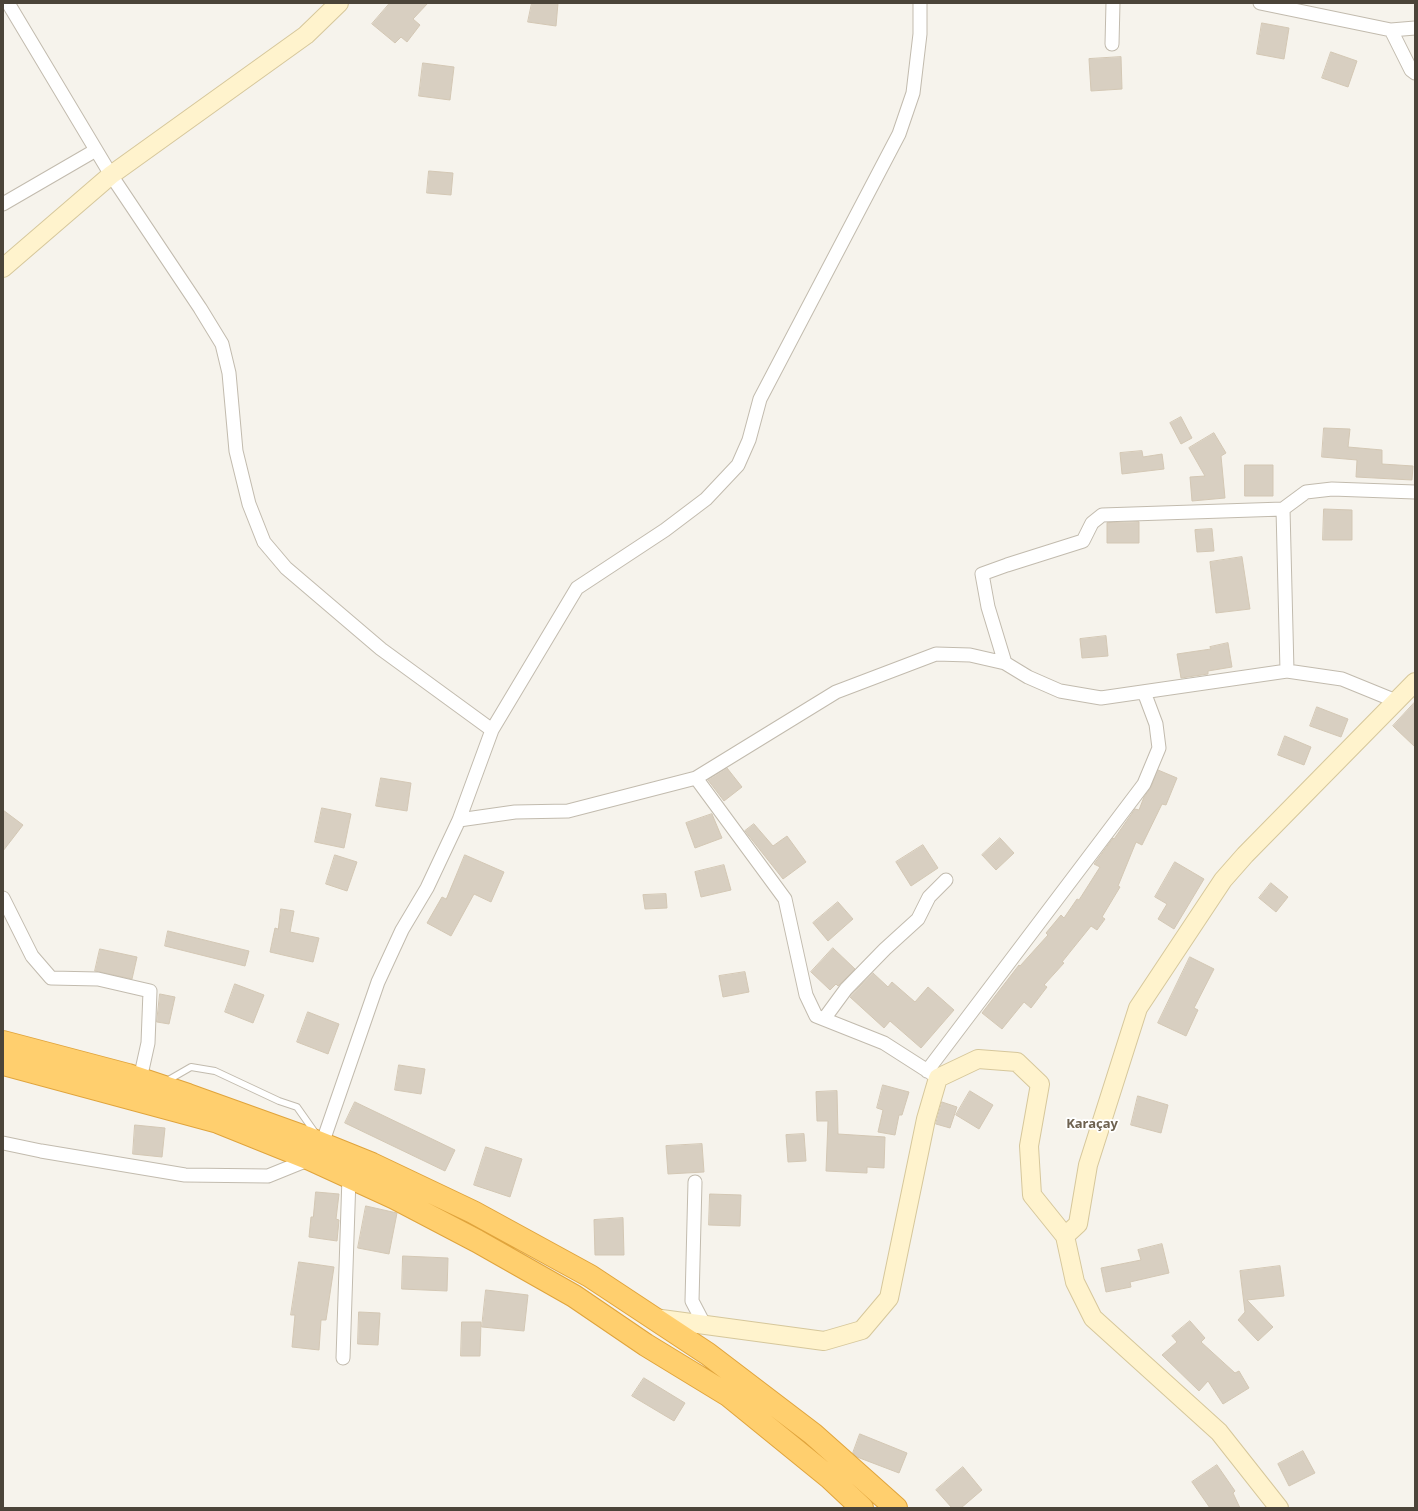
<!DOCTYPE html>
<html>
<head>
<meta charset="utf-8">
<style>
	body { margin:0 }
	#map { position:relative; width:1418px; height:1511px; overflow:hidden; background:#f6f3ec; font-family:"Noto Sans",sans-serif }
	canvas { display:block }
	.frame { position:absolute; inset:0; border:4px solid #4b4439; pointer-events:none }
</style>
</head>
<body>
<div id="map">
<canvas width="1418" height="1511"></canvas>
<div class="frame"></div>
</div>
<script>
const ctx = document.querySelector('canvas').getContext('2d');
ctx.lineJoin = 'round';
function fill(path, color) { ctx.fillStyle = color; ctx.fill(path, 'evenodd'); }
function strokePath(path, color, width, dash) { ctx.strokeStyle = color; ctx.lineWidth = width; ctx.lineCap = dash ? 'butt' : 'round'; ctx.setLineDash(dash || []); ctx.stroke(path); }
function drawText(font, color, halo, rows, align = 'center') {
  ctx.font = font + ' "Noto Sans",sans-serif'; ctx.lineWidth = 3.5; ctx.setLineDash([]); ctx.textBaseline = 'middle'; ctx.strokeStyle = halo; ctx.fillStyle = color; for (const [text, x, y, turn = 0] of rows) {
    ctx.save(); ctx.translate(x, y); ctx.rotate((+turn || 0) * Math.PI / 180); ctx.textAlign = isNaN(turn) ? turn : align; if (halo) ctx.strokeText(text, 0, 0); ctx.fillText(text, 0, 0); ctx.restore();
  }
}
const building = new Path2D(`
	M390 3H428L413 19 420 25 407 42 401 37 395 43 372 24Z
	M532 3H558L556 26 528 22Z
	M1262 23 1289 28 1284 59 1257 54Z
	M1331 52 1357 61 1348 87 1322 78Z
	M1121 57 1122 89 1091 91 1089 59Z
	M423 63 454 67 450 100 419 96Z
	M429 171 453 173 451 195 427 193Z
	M1181 417 1192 438 1181 444 1170 423Z
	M1324 428 1350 429 1348 447 1382 450V464L1413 466 1412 480 1356 477 1357 460 1322 457Z
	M1214 433 1226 453 1221 456 1225 498 1192 501 1190 477 1205 476 1189 448Z
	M1142 451 1143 457 1162 454 1164 469 1122 474 1120 453Z
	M1245 465H1273V496H1245Z
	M1324 509 1352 510V540H1323Z
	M1139 522V543H1107V523Z
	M1212 529 1214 551 1197 552 1195 530Z
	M1242 557 1250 609 1216 613 1210 562Z
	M1106 636 1108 656 1082 658 1080 639Z
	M1228 643 1232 667 1208 671V674L1181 678 1177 654 1211 649 1210 647Z
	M1415 702V747L1393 726Z
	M1317 707 1348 719 1341 737 1310 726Z
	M1285 736 1311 747 1304 765 1278 755Z
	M727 768 742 787 724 801 708 780Z
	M1158 770 1177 778 1166 805 1162 804 1142 845 1136 842 1118 886 1120 887 1102 917 1105 919 1097 930 1091 926 1062 962 1064 963 1044 985 1047 987 1031 1008 1024 1002 1002 1029 982 1013 1019 965 1020 966 1048 935 1046 933 1061 915 1064 918 1077 899 1079 900 1100 867 1094 864 1113 838 1114 839 1135 809 1139 810 1144 797 1151 787Z
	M381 778 411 783 407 811 376 806Z
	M322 808 351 814 344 848 315 842Z
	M3 810 23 825 3 851Z
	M712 814 722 838 695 848 686 823Z
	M754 824 773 846 787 836 806 862 783 879 745 831Z
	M1000 838 1014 853 996 870 982 855Z
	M923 845 938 868 911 886 896 862Z
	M335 855 357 862 347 891 326 884Z
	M465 855 504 872 491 902 474 894 451 936 427 923 442 897 446 899Z
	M1175 862 1204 879 1174 929 1158 919 1167 904 1155 897Z
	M724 865 731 890 701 897 695 872Z
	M1271 883 1288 897 1276 912 1259 898Z
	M666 894 667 908 645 909 643 895Z
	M838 902 853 919 828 941 813 923Z
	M281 909 294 911 290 932 319 938 313 962 270 952 275 928 278 929Z
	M168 931 249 951 245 966 165 946Z
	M833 948 855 969 838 986 836 984 830 990 811 972Z
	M100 949 137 957 132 979 95 971Z
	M1190 957 1214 969 1194 1008 1198 1010 1186 1036 1158 1023Z
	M745 972 749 992 723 997 719 976Z
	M873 973 888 987 892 982 915 1002 928 987 954 1010 921 1048 890 1021 884 1028 850 997Z
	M235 984 264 995 253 1023 225 1012Z
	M160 994 175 997 169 1024 157 1022Z
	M308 1012 339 1024 328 1054 297 1042Z
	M399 1065 425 1069 421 1094 395 1090Z
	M883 1085 909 1092 902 1115H899L895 1135 878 1132 883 1110 877 1108Z
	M837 1091 838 1134 885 1137 884 1168 867 1167V1173L826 1171 828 1121H817L816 1092Z
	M970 1091 993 1105 979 1129 956 1115Z
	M1138 1096 1168 1105 1161 1133 1131 1125Z
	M355 1102 455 1150 445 1171 345 1123Z
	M942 1102 957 1107 950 1128 936 1124Z
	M135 1125 165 1128 162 1157 133 1154Z
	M804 1134 806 1161 788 1162 786 1135Z
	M702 1144 704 1172 668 1174 666 1146Z
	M486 1147 522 1159 510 1197 474 1185Z
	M316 1192 339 1194 336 1219 339 1220 337 1241 309 1237 311 1217H313Z
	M710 1194 741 1195 740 1226 709 1225Z
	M366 1206 397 1213 389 1254 358 1248Z
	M623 1218 624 1255H595L594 1220Z
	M1162 1244 1169 1273 1130 1282 1131 1287 1106 1292 1101 1268 1141 1260 1138 1250Z
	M403 1256 448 1258 447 1291 402 1289Z
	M299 1262 334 1267 326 1320H321L319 1350 292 1347 295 1315H291Z
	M1280 1266 1284 1296 1247 1300 1273 1327 1258 1341 1238 1320 1245 1312 1240 1271Z
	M486 1290 528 1295 524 1331 482 1327Z
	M359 1312 380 1313 378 1345 358 1344Z
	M1190 1321 1205 1338 1201 1342 1235 1373 1239 1371 1249 1388 1223 1404 1208 1381 1199 1391 1162 1355 1177 1342 1172 1336Z
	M462 1322H481L480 1356H461Z
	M644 1378 685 1403 674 1421 632 1396Z
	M860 1434 907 1453 899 1473 857 1457 853 1453Z
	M1303 1451 1315 1473 1289 1486 1278 1464Z
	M1217 1465 1235 1491 1233 1493 1240 1508H1210L1192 1482Z
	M963 1467 982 1490 961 1508H952L936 1490Z`);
const lane = new Path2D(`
	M165 1082 191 1067 215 1071 279 1101 297 1107 316 1134`);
const street = new Path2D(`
	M8 3 111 175 200 308 222 344 229 373 236 451 249 504 264 542 286 568 381 649 492 730
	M1260 3 1391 30 1415 28
	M1391 30 1411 70 1415 73
	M1112 44 1113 3
	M3 204 96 150
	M1283 509 1287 671
	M1005 663 988 607 982 574 1007 565 1083 541 1092 523 1102 515 1283 509 1306 492 1332 489 1415 492
	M696 778 785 899 806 995 816 1016 884 1043 934 1075
	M459 820 515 812 568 811 696 778 836 692 936 654 970 655 1005 663 1028 677 1060 691 1101 698 1287 671 1342 679 1396 701
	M3 898 32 956 51 978 98 979 150 991 148 1043 140 1079
	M824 1019 846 989 885 949 918 919 929 897 946 880
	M927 1071 1144 784 1159 748 1156 724 1144 692
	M3 1143 41 1151 185 1175 268 1176 310 1159
	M322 1144 378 982 402 930 427 888 459 820 492 730 577 588 665 530 706 499 738 465 749 440 760 399 899 134 913 93 920 34V3
	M695 1182 692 1301 704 1324
	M343 1358 349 1177`);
const secondary = new Path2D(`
	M3 268 111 175 306 35 339 3
	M1065 1236 1075 1282 1093 1318 1219 1432 1279 1508
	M654 1318 824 1341 862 1330 889 1298 926 1119 938 1078 978 1059 1017 1062 1040 1084 1029 1146 1032 1195 1065 1236 1078 1224 1088 1165 1138 1008 1223 880 1245 855 1415 682`);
const highway = new Path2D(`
	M3 1042 128 1075 188 1095 305 1137 372 1164 473 1212 590 1276 708 1354 813 1434 896 1508
	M3 1064 218 1122 310 1159 395 1198 477 1241 574 1296 646 1345 728 1395 830 1478 862 1508`);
const quarterNames = [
	["Karaçay",1092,1124]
];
fill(building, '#d8cfc1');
strokePath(building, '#d3c7b4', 1);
strokePath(lane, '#c2bbae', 8);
strokePath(street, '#c2bbae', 15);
strokePath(secondary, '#d6c79b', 20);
strokePath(highway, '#e0a43c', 24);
strokePath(lane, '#fff', 6);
strokePath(street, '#fff', 13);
strokePath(secondary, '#fff3cd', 18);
strokePath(highway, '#ffcf6e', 22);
drawText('bold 13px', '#6e6250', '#fff', quarterNames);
</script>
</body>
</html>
